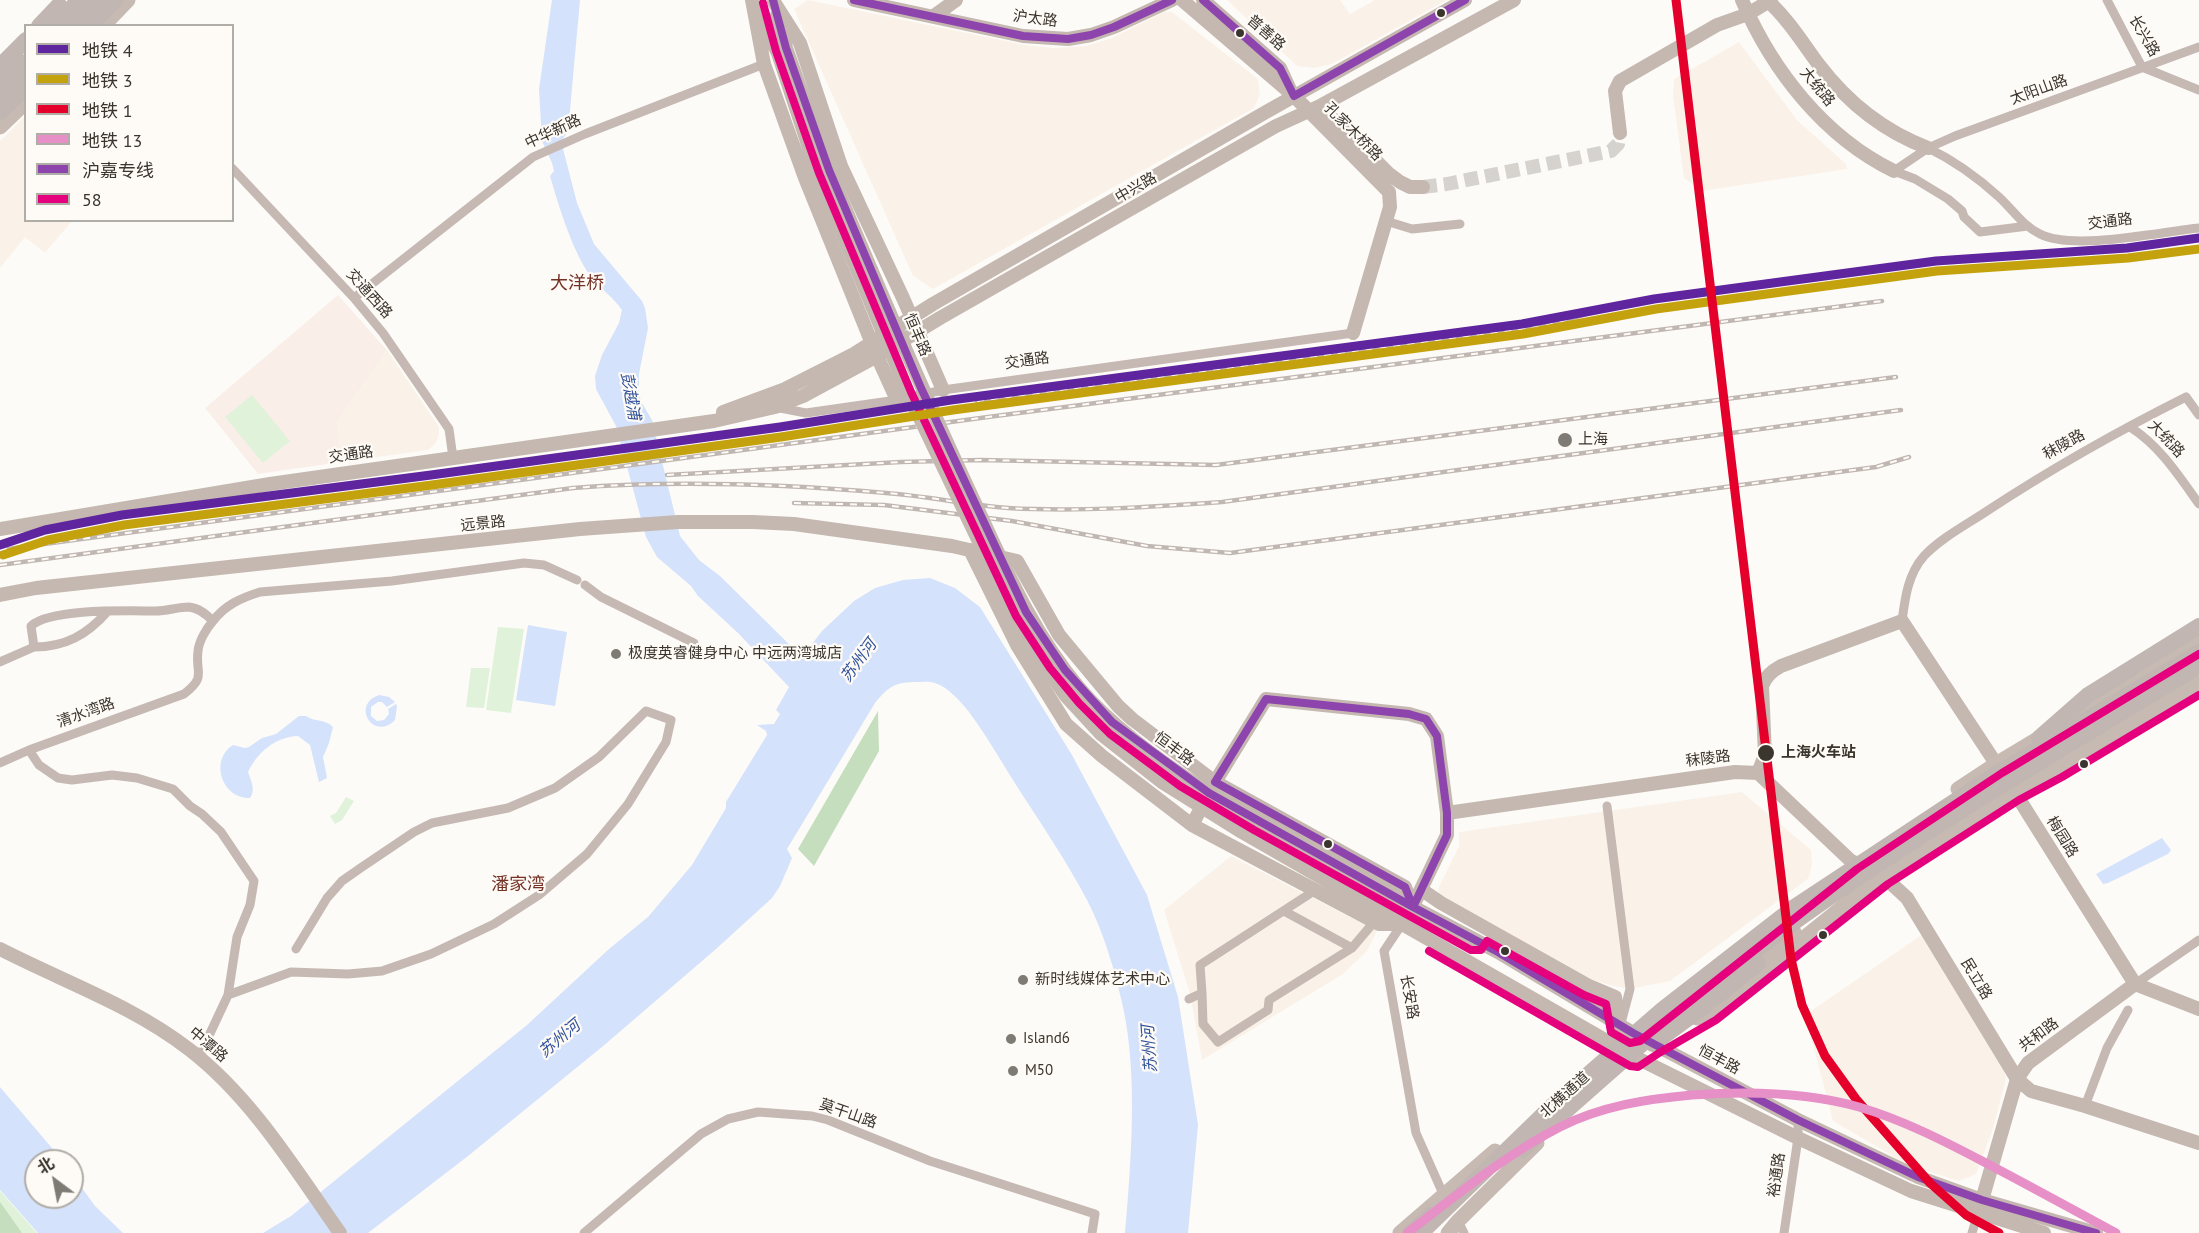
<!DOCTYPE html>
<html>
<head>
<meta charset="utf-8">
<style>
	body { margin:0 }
	#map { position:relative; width:2199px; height:1233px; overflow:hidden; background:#fdfbf8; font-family:"PT Sans","Noto Sans SC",sans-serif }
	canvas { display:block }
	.legend { position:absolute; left:24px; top:24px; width:210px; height:198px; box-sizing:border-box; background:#fefbf7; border:2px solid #b0aca6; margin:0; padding:8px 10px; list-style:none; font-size:18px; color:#3a352d }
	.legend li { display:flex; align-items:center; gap:12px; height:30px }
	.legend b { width:30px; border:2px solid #b0aca6 }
	.north { position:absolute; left:24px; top:1149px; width:60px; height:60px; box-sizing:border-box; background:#fefbf7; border:2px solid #b0aca6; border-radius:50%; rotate:328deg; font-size:16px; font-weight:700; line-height:24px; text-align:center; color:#3a352d }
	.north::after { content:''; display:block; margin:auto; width:21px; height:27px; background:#7e7a74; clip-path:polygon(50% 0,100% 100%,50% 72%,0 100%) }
</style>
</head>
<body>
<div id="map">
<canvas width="2199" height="1233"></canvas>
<ul class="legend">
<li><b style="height:8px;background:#5f259f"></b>地铁 4</li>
<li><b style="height:8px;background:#c4a20e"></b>地铁 3</li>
<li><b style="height:8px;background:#e4002b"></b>地铁 1</li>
<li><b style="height:8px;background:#e690c7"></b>地铁 13</li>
<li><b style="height:8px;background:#8e44ad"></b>沪嘉专线</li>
<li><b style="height:8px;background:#e5007d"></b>58</li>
</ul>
<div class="north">北</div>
</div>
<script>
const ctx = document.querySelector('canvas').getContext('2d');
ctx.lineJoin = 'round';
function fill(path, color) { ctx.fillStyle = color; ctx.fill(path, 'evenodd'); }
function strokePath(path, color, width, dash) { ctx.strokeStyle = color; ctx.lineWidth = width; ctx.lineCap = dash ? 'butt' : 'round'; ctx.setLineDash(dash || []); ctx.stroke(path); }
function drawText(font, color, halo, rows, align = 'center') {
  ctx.font = font + ' "PT Sans","Noto Sans SC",sans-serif'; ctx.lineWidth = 4.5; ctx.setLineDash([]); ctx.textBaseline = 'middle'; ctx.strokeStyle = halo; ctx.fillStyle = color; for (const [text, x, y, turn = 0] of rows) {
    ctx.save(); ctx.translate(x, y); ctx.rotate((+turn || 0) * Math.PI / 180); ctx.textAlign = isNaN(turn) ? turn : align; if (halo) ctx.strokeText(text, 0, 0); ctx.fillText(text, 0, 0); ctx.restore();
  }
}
const built = new Path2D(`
	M808 0 1025 45 1054 48 1086 46 1112 38 1164 12H1172L1258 79 1260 95 1254 108 933 289 913 276 794 9Z
	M1227 0H1340L1350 14 1375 0H1447L1332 64 1314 68 1297 66Z
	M1739 42 1797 120 1846 164 1847 169 1702 191 1684 178 1673 96 1674 79Z
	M25 116 26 220 72 221 45 253 25 237 0 268V141Z
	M387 350 439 427V435L435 444 428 450 342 462 337 423Z
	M1742 792 1811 850 1812 864 1809 878 1670 981 1630 989 1609 985 1583 976 1440 897 1438 889 1459 846V832Z
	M1231 856 1377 931 1367 951 1343 974 1202 1060 1190 994 1164 910Z
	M1923 934 2004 1068 2006 1079 1993 1129 1976 1174 1959 1181 1908 1165 1833 1121 1805 1015Z`);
const education = new Path2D(`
	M338 295 387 350 337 423 342 462 258 474 205 408Z`);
const green = new Path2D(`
	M252 395 290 441 263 463 225 417Z
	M498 627 524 629 511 713 486 710Z
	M471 668H490L484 708 466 707Z
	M346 797 354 801 342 820 335 824 330 816 336 813Z
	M0 1191 37 1233H0Z`);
const forest = new Path2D(`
	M878 711 879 751 814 866 798 849Z
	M0 1202 22 1233H0Z`);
const water = new Path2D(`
	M552 0H580L568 132 561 141 577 203 594 244 642 301 645 308 648 328 639 374V394L642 403 652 420 680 536 699 560 720 576 799 654 806 652 822 631 854 601 875 588 903 580 930 578 955 588 980 607 1072 755 1147 895 1178 997 1198 1125 1188 1233H1125C1131 1164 1138 1075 1123 1007 1115 971 1104 933 1087 900 1067 862 1042 825 1018 788 1002 763 987 736 969 712 961 702 948 687 935 683 930 681 922 682 917 682 895 682 889 686 875 703L787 849 792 858 780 886 772 898 716 949 602 1047 468 1156 368 1233H263L291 1216 527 1025 609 949 648 917 692 865 726 808V802L767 735 766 731 757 725 774 724 780 714 776 710 789 687 739 634 698 596 691 586 657 557 646 537 616 426 596 389 595 376 602 355 619 323 622 310C614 298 602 290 593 279 574 257 558 204 550 176L554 171 552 163 542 141 539 89Z
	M528 625 567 632 555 706 516 700Z
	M379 695 389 697 395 702 387 707 382 702H378L371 707V716L377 721 384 720 389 714 388 709 396 704 397 706 395 720C374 742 350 705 379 695Z
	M299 716H306C314 722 326 719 333 727L329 743 323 757 327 778 319 782 310 745 298 736C275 737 258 752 248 772 251 781 256 790 250 798 222 799 209 760 233 745L245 748 249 747 262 738 276 734Z
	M2162 838 2171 850 2168 854 2108 883 2103 884 2096 874Z
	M0 1087 63 1161H36V1197H72V1174L95 1206 123 1233H38L0 1190Z`);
const secondaryTunnel = new Path2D(`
	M1423 187 1447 184 1611 151 1618 144 1620 133`);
const street = new Path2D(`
	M2107 0 2142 67 2199 90
	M1928 148C1955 161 1977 177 1999 197 2013 210 2023 226 2040 234 2073 251 2160 232 2199 228
	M232 168 354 298 383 333 449 429 453 458
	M1894 171 1928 148 1955 136 2199 47
	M1894 171 1915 179 1948 199 1962 211 1964 217 1980 232 2028 226
	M1386 221 1412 229 1460 224
	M354 298 533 157 585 134 764 64
	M775 407 806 413 897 400 943 390 1353 333
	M2130 427C2160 446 2179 476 2199 504
	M585 585 601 597 694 643
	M1902 621C1905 598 1908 574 1924 556 1941 538 1966 525 1987 511 2051 469 2118 431 2186 397L2199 415
	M34 647C65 647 87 635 108 611
	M0 662 34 647 31 626C51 608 129 611 156 611 167 611 178 607 189 607 199 608 206 614 213 621 225 605 241 598 260 592L392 581 524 563 544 565 577 580
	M29 750 39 765 58 778 72 780 112 775 137 778 173 789 190 806 202 814 221 832 254 881 250 905 237 937 228 995
	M0 763 29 750 184 694C207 676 195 674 198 651 199 641 206 629 213 621
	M1607 806 1630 989 1621 1023
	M1284 911 1352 948
	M1402 924 1384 951 1416 1133 1444 1196
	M2135 984 2199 940
	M1202 993 1200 965 1314 891
	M1189 999 1202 993 1203 1024 1218 1042 1268 1010 1269 1000 1352 948 1374 922
	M199 1057 228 995 291 972 348 974 382 971 431 954 494 924 539 895 587 854 628 804 666 742 671 720 646 711 599 757 555 788 508 808 432 823 414 832 362 867 342 881 327 898 296 949
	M2085 1106 2107 1048 2128 1010
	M1458 1221 1464 1233
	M584 1233 701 1134 728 1119 758 1112 812 1116 828 1120 930 1161 1095 1214 1092 1233
	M1784 1233 1798 1138V1120
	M1972 1233 1978 1213`);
const secondary = new Path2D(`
	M752 0 764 64 805 178 877 356 897 400
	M854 0 1023 36 1068 39 1091 35 1114 27 1172 0
	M1182 0 1294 96 1389 192 1390 207 1353 333
	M1203 0 1280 68 1291 92
	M1742 0C1772 70 1824 137 1894 171
	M1767 0C1788 19 1802 42 1819 65 1848 103 1883 131 1928 148
	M774 2 800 43 841 166 903 298 943 390
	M777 15 786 48 829 170
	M934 16 956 0
	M761 20 778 53 818 175
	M1312 112 1335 120 1388 173 1400 182 1410 187H1423
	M1620 133 1615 91 1620 81 1717 25 1748 14 1771 0
	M723 412 785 389 854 354 933 304 1266 112 1465 0
	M0 529 270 484 714 421 775 407 803 396 877 356 940 318 1276 126 1322 105 1514 0
	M970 550 1017 645 1066 724 1102 756 1192 825 1379 924H1402L1635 1057 1798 1138 1911 1191 2044 1233
	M0 595 36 588 238 566 580 529 678 522H753L794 524 952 546 1017 561 1059 635 1118 706 1132 719 1215 782 1405 887 1413 907
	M1758 773 1765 755 1762 686C1766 676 1772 671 1781 666L1902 621 2014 791 2135 984 2199 1009
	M1758 773 1851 861 1882 875 1907 898 2017 1079 2031 1091 2085 1106 2199 1143
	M1209 793 1413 907 1498 952 1633 1033 1798 1120 1918 1177 1982 1200 2096 1233
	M1447 813 1735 772 1758 773
	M1192 825 1215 782 1266 699 1409 714 1426 719 1437 736 1447 813V835L1411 910
	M1422 890 1441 903 1589 986 1615 997 1620 1026
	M0 949C64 982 132 1005 190 1050 252 1098 295 1169 340 1233
	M1980 1207 2017 1079 2028 1063 2135 984`);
const primary = new Path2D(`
	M103 26 128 0
	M0 127 26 102
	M1958 789 1996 764 2199 642
	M1746 969 1794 932
	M1697 1018 1709 1012 1774 962 1882 875 2014 791 2057 768 2199 683
	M1400 1233 1495 1151
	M1448 1233 1458 1221 1537 1143`);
const highway = new Path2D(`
	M39 26 59 5
	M54 26 79 0
	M72 26 97 0
	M89 26 115 0
	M0 66 26 40
	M0 80 19 61
	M0 98 26 72
	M2039 738 2088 695 2199 626
	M1653 1044 1705 1006
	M1410 1233 1431 1215`);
const rail = new Path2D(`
	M977 401 1545 326 1611 307
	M667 475 901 462 981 460 1216 465 1896 377
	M794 503 884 505 1012 521 1147 546 1230 553 1876 467 1909 457
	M0 550 988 417 1882 301
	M0 565 573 488C677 480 782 484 886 493 927 496 967 505 1008 508 1079 512 1151 507 1222 502L1901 410`);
const secondaryBridge = new Path2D(`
	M829 170C875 280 922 390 973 499 1004 565 1031 631 1079 688 1115 730 1163 764 1209 793
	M818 175 908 393 1015 617 1038 656 1066 696 1101 734 1162 782 1242 832 1402 924`);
const highwayBridge = new Path2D(`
	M0 112 26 88
	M1715 998 1758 963
	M1522 1150C1612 1070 1702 988 1800 918 1928 827 2065 747 2199 666
	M1421 1233 1552 1106 1663 1009 1793 908 1996 774 2199 652`);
const bus1 = new Path2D(`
	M773 0 786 48 829 170 921 388 1026 612 1065 670 1112 722 1209 793 1413 907 1498 952 1633 1033 1798 1120 1918 1177 1982 1200 2096 1233
	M854 0 1023 36 1068 39 1091 35 1114 27 1172 0
	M1203 0 1280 68 1294 96 1465 0
	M1266 699 1409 714 1426 719 1437 736 1447 813V835L1413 907 1405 887 1215 782Z`);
const bus2 = new Path2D(`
	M763 3 776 51 819 173 911 392 1016 616 1050 668 1079 703 1110 734 1180 786 1254 830 1471 950H1481L1487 941 1584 995 1606 1004 1611 1032 1630 1043 1640 1041 1857 869 2002 773 2199 654
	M1429 951 1630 1066 1638 1067 1659 1053 1716 1020 1888 884 2019 800 2062 777 2199 695`);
const metro1 = new Path2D(`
	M0 545 45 530 122 515 431 475 780 427 951 400 1522 324 1654 299 1936 261 2127 248 2199 238`);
const metro2 = new Path2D(`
	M3 555 48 540 124 525 432 485 781 437 953 410 1523 334 1656 309 1937 271 2128 258 2199 249`);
const metro3 = new Path2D(`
	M1676 0 1791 959 1802 1005 1825 1056 1856 1099 1930 1183 1966 1215 1999 1233`);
const metro4 = new Path2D(`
	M1407 1233C1456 1196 1505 1155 1560 1127 1601 1106 1647 1099 1692 1095 1747 1091 1806 1092 1859 1107 1903 1120 1944 1141 1984 1162 2028 1185 2072 1209 2116 1233`);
const markers = [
	[1441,13,5,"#3a352d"],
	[1240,33,5,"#3a352d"],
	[1565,440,8,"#7e7a74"],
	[616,654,6,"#7e7a74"],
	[1766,753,9,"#3a352d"],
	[2084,764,5,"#3a352d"],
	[1328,844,5,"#3a352d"],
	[1823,935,5,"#3a352d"],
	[1505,951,5,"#3a352d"],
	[1023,980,6,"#7e7a74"],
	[1011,1039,6,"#7e7a74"],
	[1013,1071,6,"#7e7a74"]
];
const streetNames = [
	["沪太路",1035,19,7],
	["普善路",1266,33,41],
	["长兴路",2144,36,60],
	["大统路",1817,87,51],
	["太阳山路",2039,90,-20],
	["中华新路",553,132,-25],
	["孔家木桥路",1353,132,45],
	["中兴路",1136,188,-30],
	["交通路",2110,222,-7],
	["交通西路",369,294,48],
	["恒丰路",917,335,67],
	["交通路",1027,361,-8],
	["大统路",2166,439,46],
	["秣陵路",2064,445,-29],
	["交通路",351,455,-8],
	["远景路",483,524,-6],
	["清水湾路",86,713,-20],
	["恒丰路",1174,749,36],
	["秣陵路",1708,759,-7],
	["梅园路",2062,837,58],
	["民立路",1976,979,59],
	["长安路",1409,997,80],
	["共和路",2039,1035,-37],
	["中潭路",208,1045,40],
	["恒丰路",1719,1060,28],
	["北横通道",1565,1095,-42],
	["莫干山路",848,1114,19],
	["裕通路",1777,1175,-82]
];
const poiNames = [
	["上海",1578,440],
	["极度英睿健身中心 中远两湾城店",628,654],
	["新时线媒体艺术中心",1035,980],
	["Island6",1023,1039],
	["M50",1025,1071]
];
const stopNames = [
	["上海火车站",1781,753]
];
const waterNames = [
	["彭越浦",630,396,80],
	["苏州河",859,661,-54],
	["苏州河",560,1039,-40],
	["苏州河",1150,1049,-94]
];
const quarterNames = [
	["大洋桥",577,284],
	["潘家湾",518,885]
];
fill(built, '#faf2e8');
fill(education, '#faefe8');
fill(green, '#e0f2d9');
fill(forest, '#c5debd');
fill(water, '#d5e2fb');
strokePath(secondaryTunnel, '#d6d3cf', 14, [14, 7]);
strokePath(street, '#c6b9b3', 9);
strokePath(secondary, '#c5b8b1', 14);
strokePath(primary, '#c7bab3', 15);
strokePath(highway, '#c1b6b1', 16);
strokePath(rail, '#c0b7b2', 4.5);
strokePath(rail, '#fefbf7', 2, [7]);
strokePath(secondaryBridge, '#c5b8b1', 14);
strokePath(highwayBridge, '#c1b6b1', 16);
strokePath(bus1, '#8e44ad', 8);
strokePath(bus2, '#e5007d', 8);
strokePath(metro1, '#5f259f', 9);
strokePath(metro2, '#c4a20e', 9);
strokePath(metro3, '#e4002b', 9);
strokePath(metro4, '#e690c7', 9);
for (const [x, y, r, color] of markers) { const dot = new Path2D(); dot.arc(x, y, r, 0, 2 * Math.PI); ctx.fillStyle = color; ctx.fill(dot); strokePath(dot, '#fefbf7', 2); }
drawText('15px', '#3a352d', '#fefbf7', streetNames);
drawText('15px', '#3a352d', '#fefbf7', poiNames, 'left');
drawText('bold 15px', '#3a352d', '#fefbf7', stopNames, 'left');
drawText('italic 16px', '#32539b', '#fefbf7', waterNames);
drawText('18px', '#763125', '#fefbf7', quarterNames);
</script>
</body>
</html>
